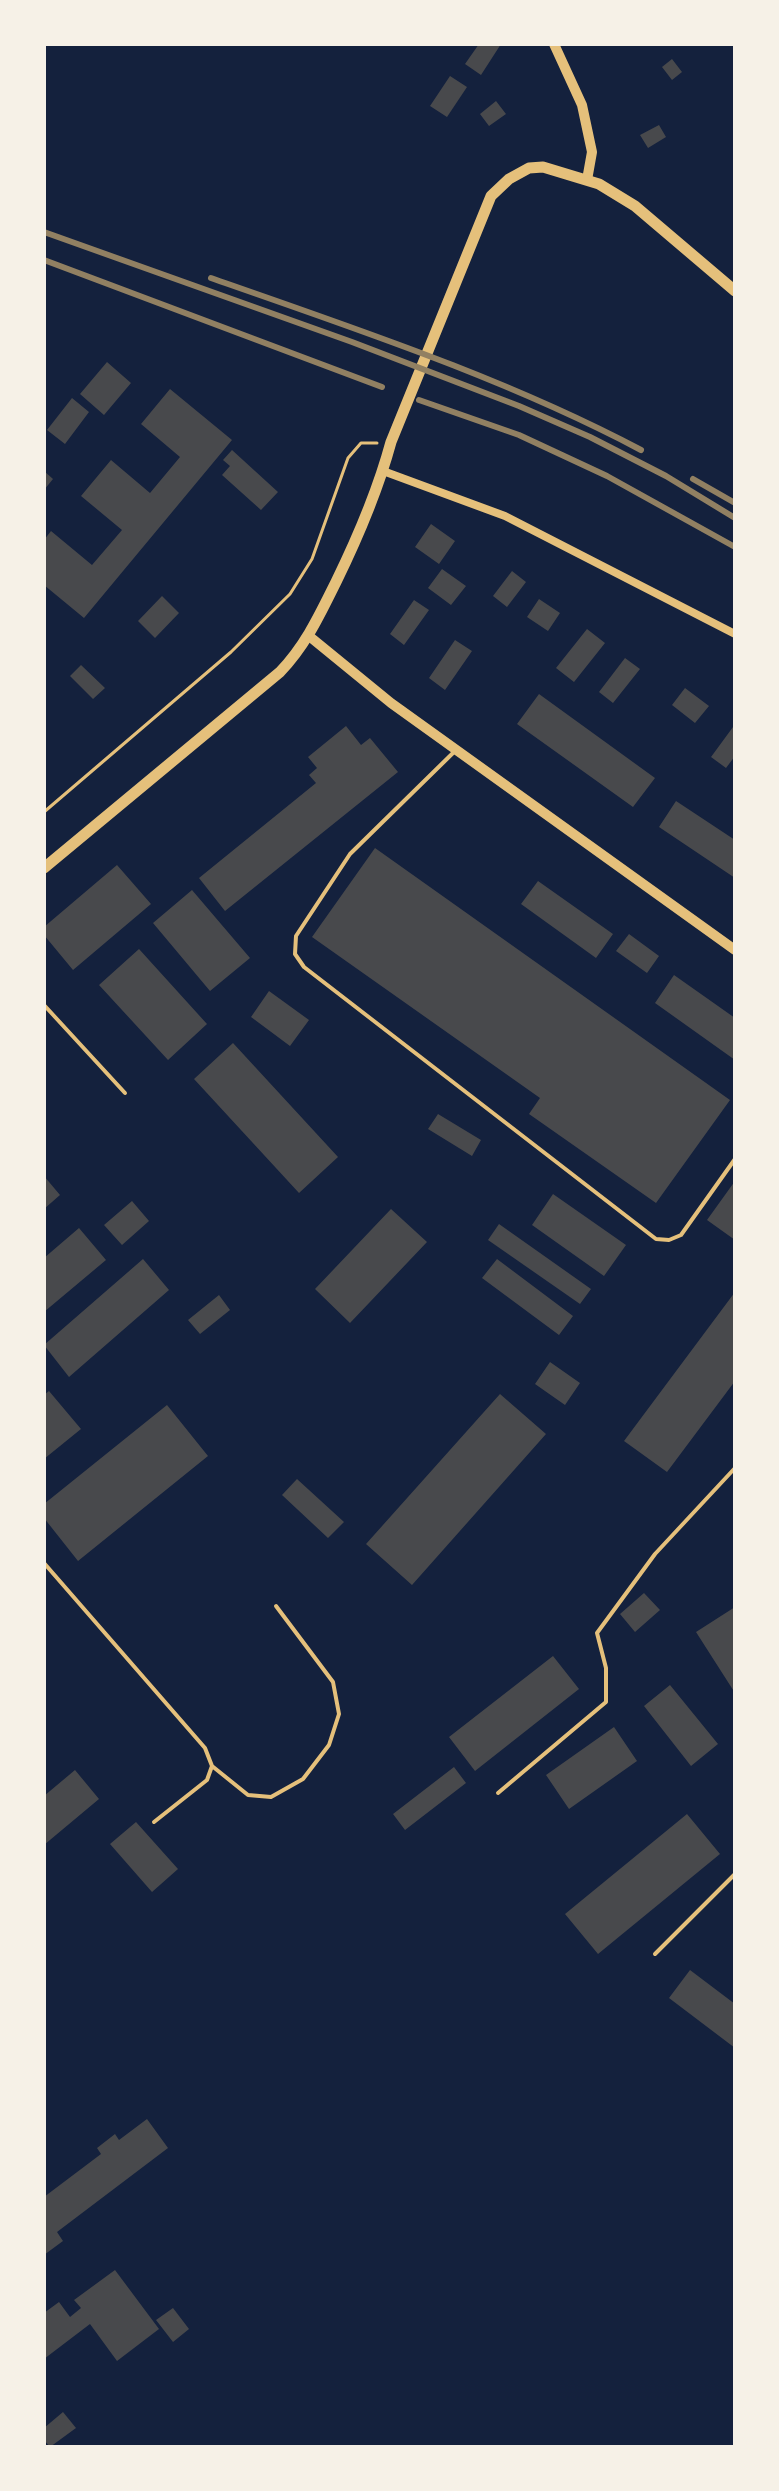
<!DOCTYPE html>
<html>
<head>
<meta charset="utf-8">
<style>
	body { margin:0 }
	#map { position:relative; width:779px; height:2491px; overflow:hidden; background:#14213d; font-family:"Roboto Condensed",sans-serif }
	canvas { display:block }
	.frame { position:absolute; inset:0; border:46px solid #f6f1e7; pointer-events:none }
</style>
</head>
<body>
<div id="map">
<canvas width="779" height="2491"></canvas>
<div class="frame"></div>
</div>
<script>
const ctx = document.querySelector('canvas').getContext('2d');
ctx.lineJoin = 'round';
function fill(path, color) { ctx.fillStyle = color; ctx.fill(path, 'evenodd'); }
function strokePath(path, color, width, dash) { ctx.strokeStyle = color; ctx.lineWidth = width; ctx.lineCap = dash ? 'butt' : 'round'; ctx.setLineDash(dash || []); ctx.stroke(path); }
const building = new Path2D(`
	M479 44H501L481 75 465 64Z
	M672 59 682 72 672 80 662 67Z
	M450 76 467 87 447 117 430 106Z
	M496 101 506 114 489 126 480 114Z
	M659 125 666 137 648 148 640 135Z
	M107 362 131 383 104 415 80 394Z
	M170 389 232 440 84 618 44 585V540L51 531 92 565 122 530 81 496 111 460 150 493 180 457 141 424Z
	M72 398 89 412 65 444 47 430Z
	M232 450 278 492 261 510 222 475 230 466 223 460Z
	M44 471 53 479 44 490Z
	M431 524 455 541 439 564 415 547Z
	M442 569 466 586 451 605 428 588Z
	M512 571 526 582 507 607 493 596Z
	M162 596 179 613 155 638 138 621Z
	M539 599 560 613 548 631 527 617Z
	M414 600 429 610 404 645 390 634Z
	M587 629 605 643 574 682 556 668Z
	M455 640 472 651 445 690 429 678Z
	M625 658 640 669 613 703 599 692Z
	M81 665 105 688 93 699 70 676Z
	M685 688 709 706 695 723 672 705Z
	M539 694 655 778 633 807 517 724Z
	M346 726 361 745 370 738 398 772 225 911 199 878 316 783 309 775 317 768 308 757Z
	M733 727 735 756 726 768 711 757Z
	M676 801 735 840V878L659 827Z
	M375 848 730 1100 656 1203 529 1114 540 1098 312 937Z
	M117 865 151 904 73 970 44 935V927Z
	M538 881 613 934 596 958 521 904Z
	M192 890 250 958 210 991 153 923Z
	M629 934 659 956 647 973 616 951Z
	M139 949 207 1024 168 1060 99 985Z
	M674 975 735 1018V1060L655 1003Z
	M269 991 309 1020 290 1046 251 1017Z
	M233 1043 338 1157 299 1193 194 1079Z
	M438 1114 481 1140 472 1156 428 1129Z
	M44 1176 60 1195 44 1209Z
	M735 1181V1240L707 1220Z
	M553 1194 626 1245 604 1276 532 1225Z
	M132 1201 149 1221 122 1245 104 1225Z
	M391 1209 427 1242 350 1323 315 1289Z
	M499 1224 591 1289 580 1304 488 1240Z
	M79 1228 106 1260 44 1312V1258Z
	M143 1259 169 1290 69 1377 44 1345Z
	M497 1259 573 1316 559 1335 482 1278Z
	M735 1292V1381L667 1472 624 1441Z
	M219 1295 230 1310 200 1334 188 1320Z
	M550 1362 580 1383 565 1405 535 1384Z
	M49 1391 81 1429 44 1459V1395Z
	M500 1394 546 1434 412 1585 366 1544Z
	M167 1405 208 1456 78 1561 44 1518V1504Z
	M297 1479 344 1522 328 1538 282 1495Z
	M644 1593 660 1610 635 1632 620 1614Z
	M735 1607V1693L696 1632Z
	M553 1656 579 1689 475 1771 449 1737Z
	M670 1685 718 1744 691 1766 644 1706Z
	M614 1727 637 1761 569 1809 546 1775Z
	M454 1767 466 1783 405 1830 393 1814Z
	M75 1770 99 1799 44 1845V1796Z
	M687 1814 720 1854 598 1954 565 1914Z
	M136 1822 178 1869 152 1892 110 1844Z
	M690 1970 735 2004V2048L669 1998Z
	M147 2119 168 2148 57 2232 63 2241 44 2255V2197L101 2154 97 2148 115 2134 119 2140Z
	M115 2270 159 2329 117 2361 90 2324 44 2359V2313L59 2302 70 2317 81 2308 74 2300Z
	M173 2308 189 2329 173 2342 156 2320Z
	M63 2412 76 2428 50 2447 44 2440V2428Z`);
const path = new Path2D(`
	M44 812 231 652 290 594 312 559 348 458 361 443H377`);
const service = new Path2D(`
	M455 751 350 854 296 936 295 954 304 967 656 1239 669 1240 681 1235 735 1159
	M44 1005 125 1093
	M44 1563 205 1748 212 1766 207 1780 154 1822
	M212 1766 248 1795 271 1797 303 1779 329 1745 339 1714 333 1682 276 1606
	M498 1793 606 1702V1668L597 1633 655 1554 735 1468
	M655 1954 735 1874`);
const minor = new Path2D(`
	M383 471 505 516 735 634`);
const tertiary = new Path2D(`
	M554 44 582 105 592 152 587 180
	M309 636 391 703 735 950`);
const secondary = new Path2D(`
	M44 868 280 672C306 645 320 614 336 582 358 537 378 490 391 442L491 196 509 179 529 168 543 167 599 184 635 206 735 291`);
const rail = new Path2D(`
	M44 232 352 342 519 406 590 437 666 476 735 518
	M44 260 382 387
	M211 278C356 329 505 378 641 450
	M419 400 519 435 607 476 735 547
	M693 479 735 503`);
fill(building, '#48494c');
strokePath(path, '#e5c07b', 3);
strokePath(service, '#e5c07b', 4);
strokePath(minor, '#e5c07b', 8);
strokePath(tertiary, '#e5c07b', 10);
strokePath(secondary, '#e5c07b', 11);
strokePath(rail, '#918062', 6);
</script>
</body>
</html>
